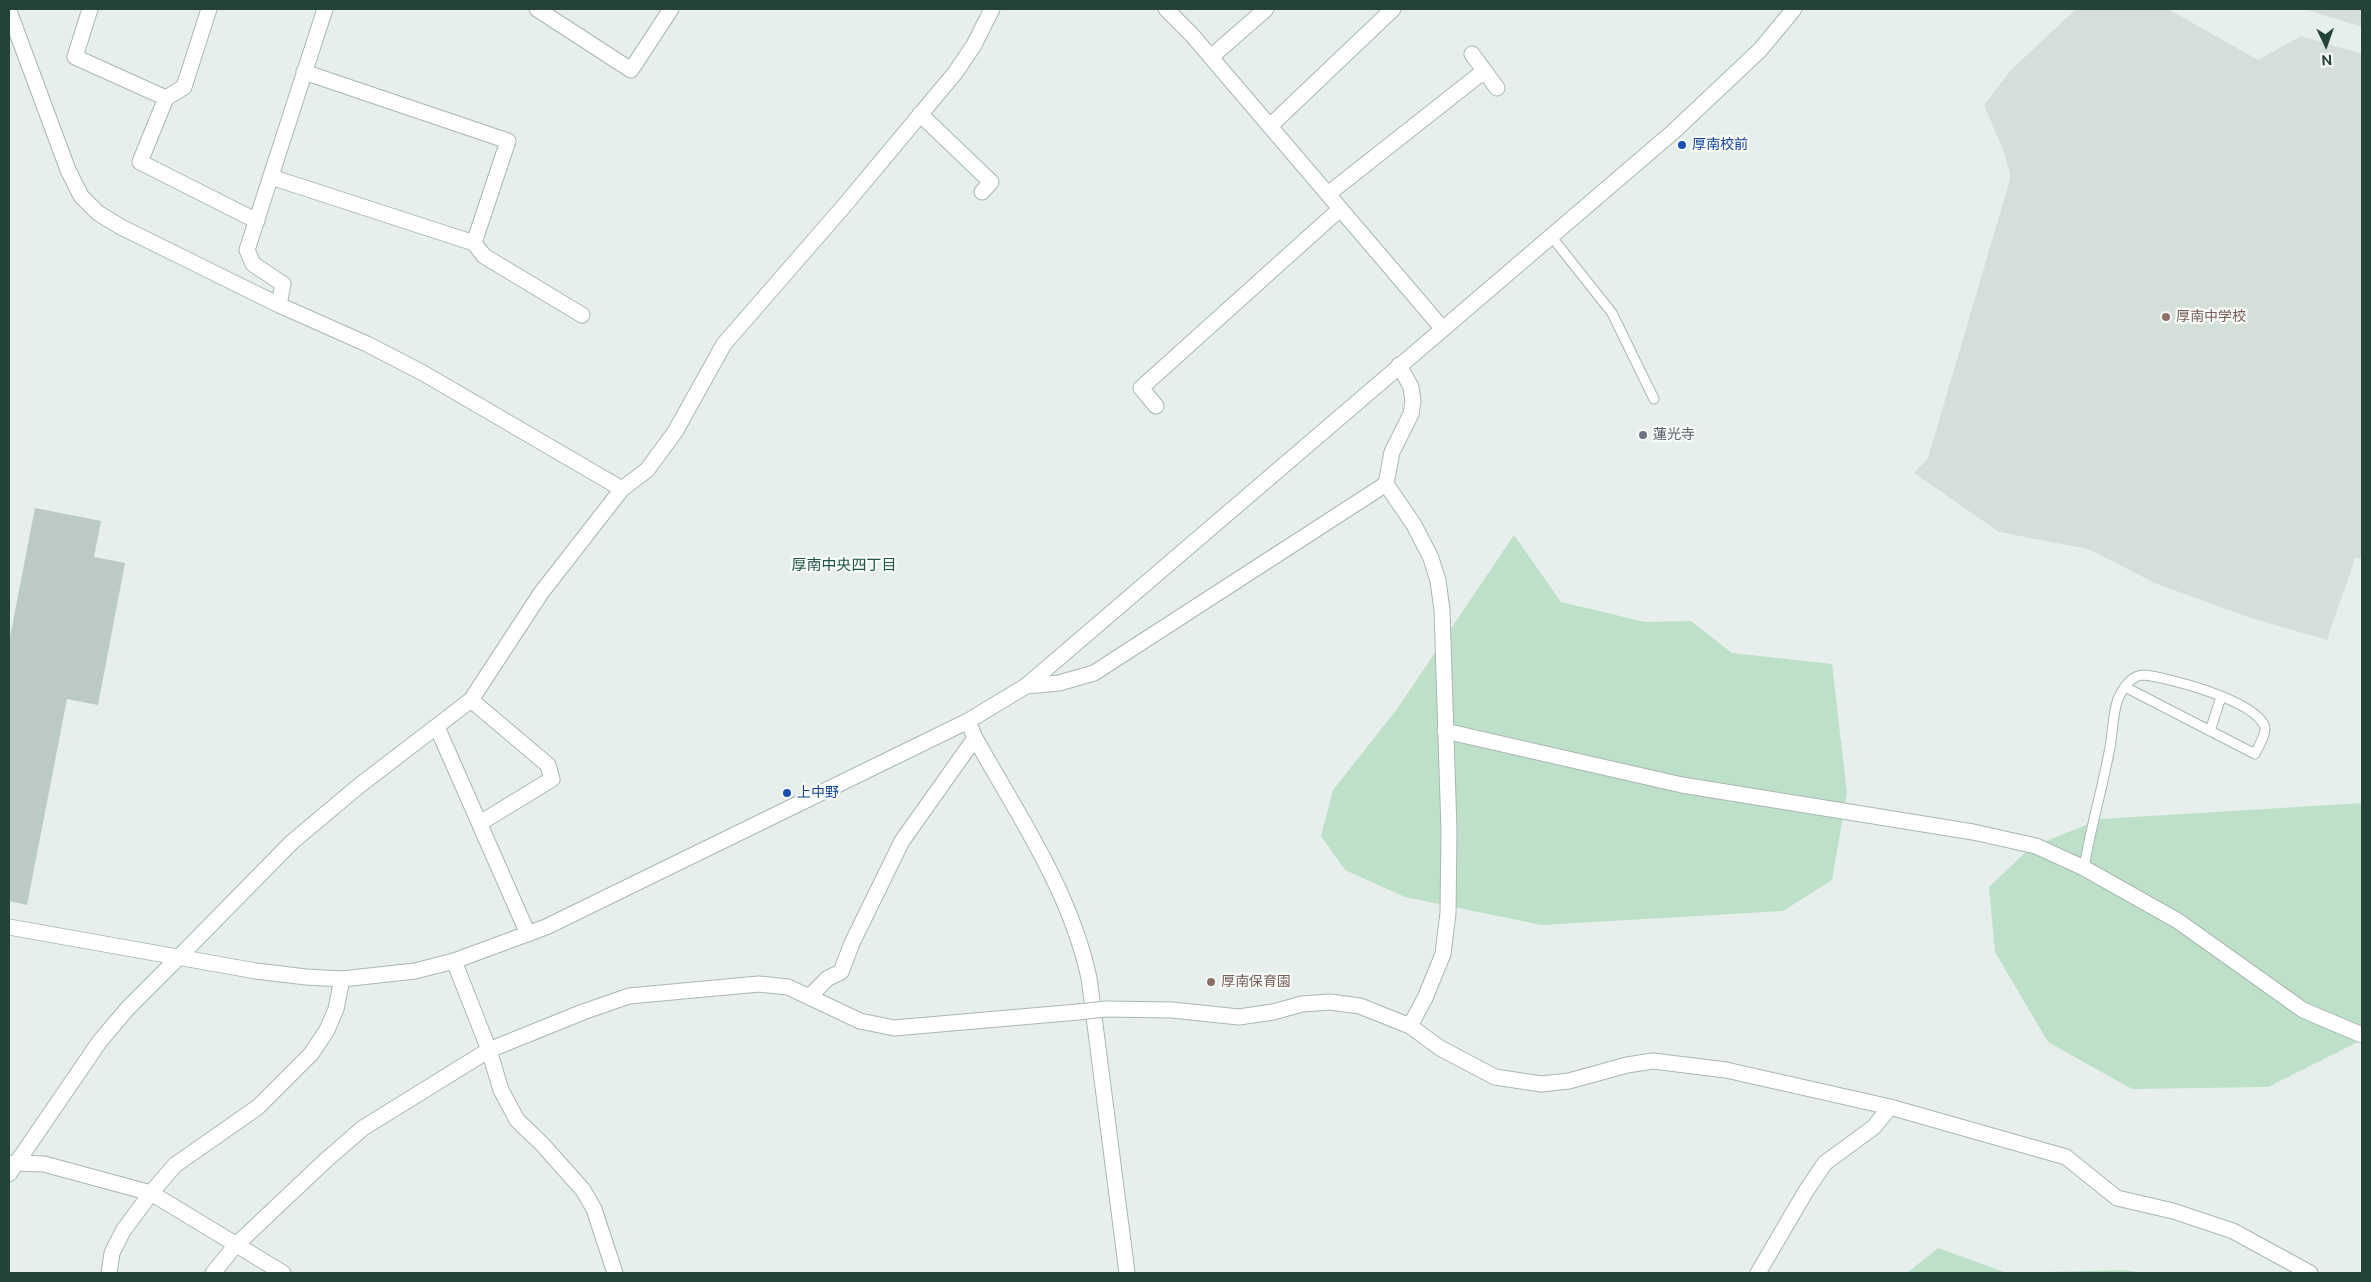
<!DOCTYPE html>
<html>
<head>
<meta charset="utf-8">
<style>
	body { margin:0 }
	#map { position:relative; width:2371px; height:1282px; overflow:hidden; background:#e6efeb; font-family:"Public Sans",sans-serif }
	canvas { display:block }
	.frame { position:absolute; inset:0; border:10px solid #24423a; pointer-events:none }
	.north { position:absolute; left:2301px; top:20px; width:50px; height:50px; -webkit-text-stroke:4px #f7fbf9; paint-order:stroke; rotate:177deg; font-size:14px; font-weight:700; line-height:20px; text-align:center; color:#24423a }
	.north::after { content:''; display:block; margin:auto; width:18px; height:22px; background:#24423a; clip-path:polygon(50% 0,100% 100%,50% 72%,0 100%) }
</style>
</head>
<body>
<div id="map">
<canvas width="2371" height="1282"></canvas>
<div class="frame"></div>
<div class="north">N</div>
</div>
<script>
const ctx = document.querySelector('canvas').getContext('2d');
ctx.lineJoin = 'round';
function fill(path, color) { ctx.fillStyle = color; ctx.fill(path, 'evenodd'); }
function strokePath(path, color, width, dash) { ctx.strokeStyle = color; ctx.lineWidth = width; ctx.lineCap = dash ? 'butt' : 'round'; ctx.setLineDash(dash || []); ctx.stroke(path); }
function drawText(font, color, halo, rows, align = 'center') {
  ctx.font = font + ' "Public Sans","Noto Sans JP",sans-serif'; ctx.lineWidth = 4.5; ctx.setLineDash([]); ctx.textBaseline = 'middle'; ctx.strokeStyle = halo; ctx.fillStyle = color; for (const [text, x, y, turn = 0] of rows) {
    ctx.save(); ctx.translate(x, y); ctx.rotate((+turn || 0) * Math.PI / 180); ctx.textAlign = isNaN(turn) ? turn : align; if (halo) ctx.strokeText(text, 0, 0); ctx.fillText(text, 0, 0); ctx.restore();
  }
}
const built = new Path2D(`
	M2076 9H2168L2258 60 2301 36 2362 54V558H2355L2327 640 2251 618 2157 584 2088 549 1999 532 1914 473 1928 458 2011 176 2003 150 1984 105 2011 70Z
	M2304 9H2362V27Z`);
const green = new Path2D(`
	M1514 535 1561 602 1645 622 1691 621 1732 653 1832 664 1847 793 1832 880 1783 911 1542 925 1405 897 1345 870 1321 836 1333 790 1397 709Z
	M2362 803V1040L2268 1087 2132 1089 2048 1042 1995 952 1989 887 2031 847 2101 819Z
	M1938 1248 2007 1273 2123 1270 2145 1273H1907Z`);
const building = new Path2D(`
	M35 508 101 521 94 557 125 563 98 705 67 699 27 905 9 901V642Z`);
const service = new Path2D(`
	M1551 236 1612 313 1654 399
	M2210 731 2221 697
	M2084 868C2090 829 2102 791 2109 752 2113 736 2112 715 2118 699 2123 688 2131 675 2144 675 2171 678 2252 700 2264 725 2268 732 2258 747 2255 754L2125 687`);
const minor = new Path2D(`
	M90 9 75 57 166 98
	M209 9 184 87 166 98 140 162 257 221
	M537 9 631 70 671 9
	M1166 9 1192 35 1442 328
	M9 11 68 170 81 196 98 213 121 227 279 305 367 344 423 373 622 489
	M1472 54 1497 88
	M1211 57 1266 9
	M304 72 508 141 474 243
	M920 114 991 182 982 192
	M1270 126 1393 9
	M271 177 474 243 484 256 582 315
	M1328 194 1484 71
	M279 305 283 284 253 264 247 250 325 9
	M1399 365 1411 387 1413 401 1411 414 1392 452 1386 484 1414 525 1431 558 1438 581 1442 610 1449 831 1448 913 1443 954 1425 998 1410 1026
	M1156 406 1141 388 1340 209
	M1026 686 1059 683 1094 673 1386 484
	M471 700 548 765 552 779 480 823
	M968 721 975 738C1018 815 1070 890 1089 978L1127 1273
	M437 727 528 934
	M1445 731 1682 785 1973 832 2036 846 2084 868 2178 921 2303 1010 2362 1035
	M179 957 292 842 360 785 471 700 541 593 622 489 647 470 675 432 724 344 844 206 955 73 974 45 992 9
	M454 961 489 1050 501 1090 517 1120 542 1144 583 1190 594 1209 615 1273
	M809 997 828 978 841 972 852 943 902 841 975 738
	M1106 1009 1172 1010 1239 1017 1273 1012 1302 1004 1330 1002 1360 1006 1410 1026 1440 1048 1495 1077 1541 1084 1569 1081 1627 1065 1653 1061 1726 1070 1890 1107 2066 1157 2117 1198 2173 1211 2233 1231 2310 1273
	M9 1163 44 1164 151 1193 283 1273
	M109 1273 112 1253 123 1231 151 1193 175 1165 258 1107 311 1054 327 1030 336 1009 342 979
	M213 1273 235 1246 325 1161 363 1128 489 1050 583 1012 629 996 759 984 788 987 860 1021 894 1028 1078 1012
	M1758 1273 1806 1191 1825 1163 1874 1127 1890 1107`);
const tertiary = new Path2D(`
	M9 927 256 971 306 977 342 979 415 971 454 961 546 927 968 721 1026 686 1673 132 1760 50 1794 9
	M9 1174 100 1041 128 1008 179 957`);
const minorBridge = new Path2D(`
	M1078 1012 1106 1009`);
const markers = [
	[1682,145,5,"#1a4fb4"],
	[2166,317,5,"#8d6e63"],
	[1643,435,5,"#6b7280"],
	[787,793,5,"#1a4fb4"],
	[1211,982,5,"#8d6e63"]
];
const transitNames = [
	["厚南校前",1692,145],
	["上中野",797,793]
];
const educationNames = [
	["厚南中学校",2176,317],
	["厚南保育園",1221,982]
];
const worshipNames = [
	["蓮光寺",1653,435]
];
const neighbourhoodNames = [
	["厚南中央四丁目",844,565]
];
fill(built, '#d4dfda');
fill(green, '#bfe0c8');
fill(building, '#bbcac4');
strokePath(service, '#a8b8b2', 11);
strokePath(minor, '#a8b8b2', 17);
strokePath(tertiary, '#a8b8b2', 17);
strokePath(service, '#fff', 9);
strokePath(minor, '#fff', 15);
strokePath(tertiary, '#fff', 15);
strokePath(minorBridge, '#a8b8b2', 17, []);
strokePath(minorBridge, '#fff', 15);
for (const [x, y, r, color] of markers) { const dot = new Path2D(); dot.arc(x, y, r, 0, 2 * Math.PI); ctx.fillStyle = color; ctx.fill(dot); strokePath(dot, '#f7fbf9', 2); }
drawText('14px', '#164399', '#f7fbf9', transitNames, 'left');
drawText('14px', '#785e54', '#f7fbf9', educationNames, 'left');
drawText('14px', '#5b616d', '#f7fbf9', worshipNames, 'left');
drawText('15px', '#1f5548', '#f7fbf9', neighbourhoodNames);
</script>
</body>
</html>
